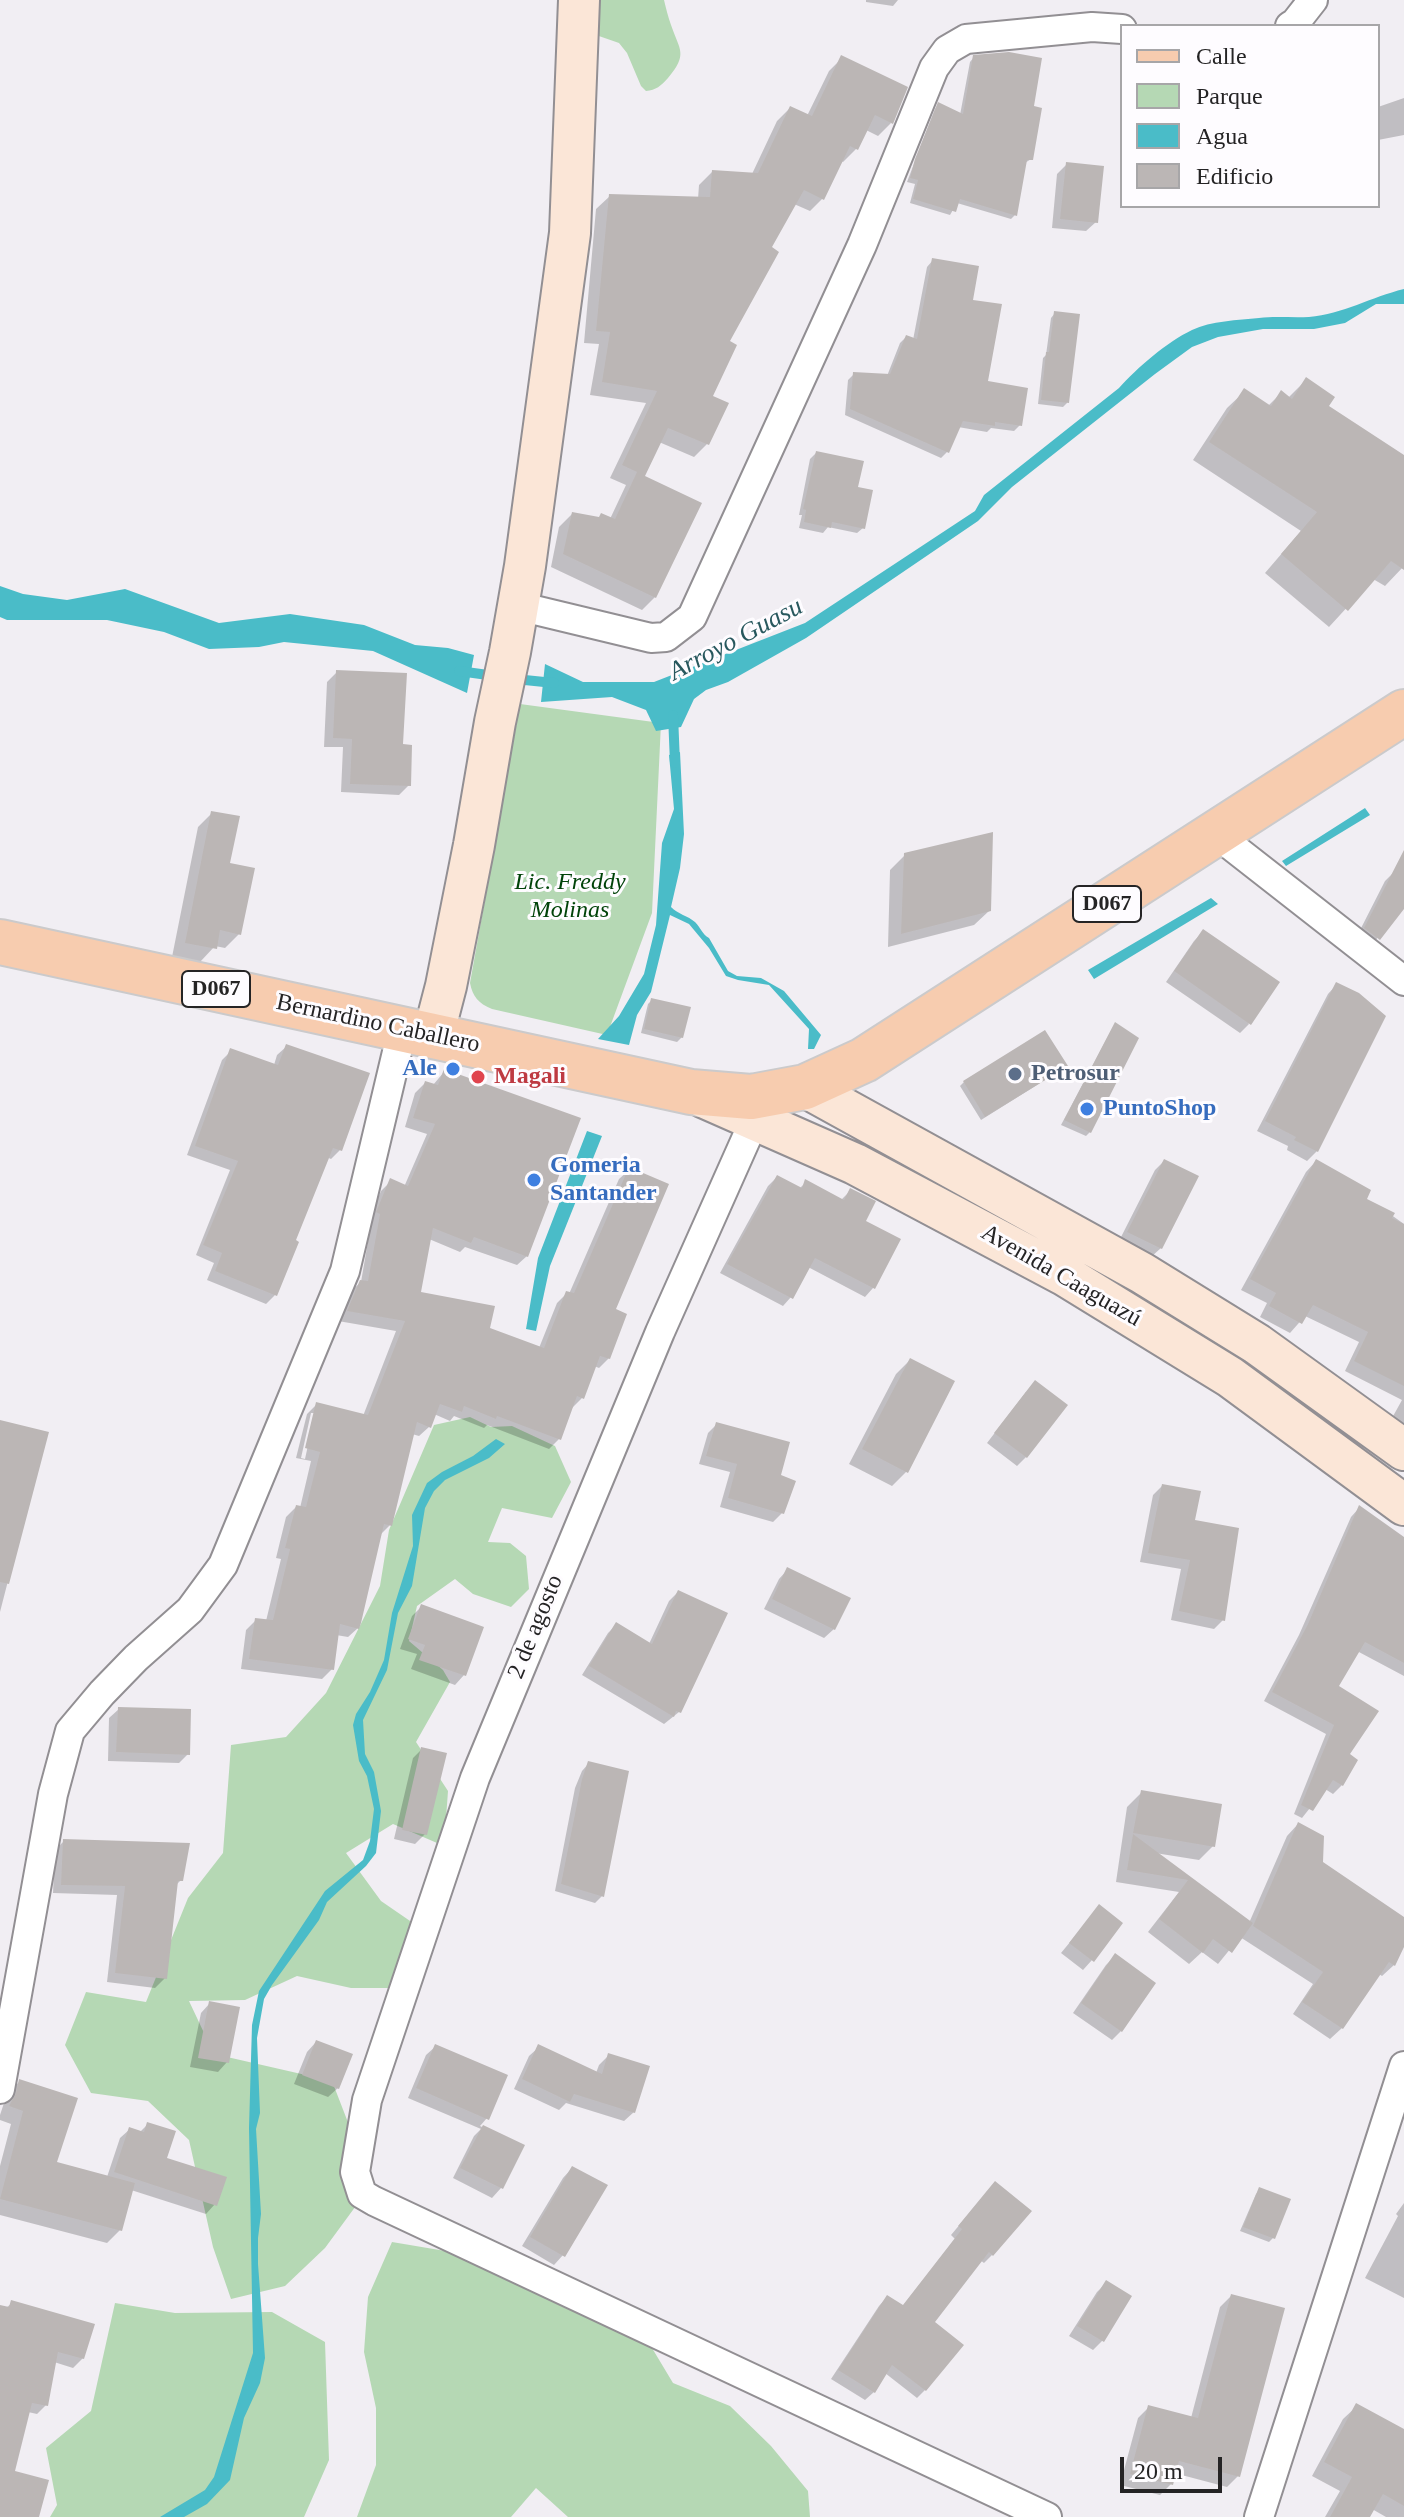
<!DOCTYPE html>
<html>
<head>
<meta charset="utf-8">
<style>
	body { margin:0 }
	#map { position:relative; width:1404px; height:2517px; overflow:hidden; background:#f1eef3; font-family:"Times New Roman",serif }
	canvas { display:block }
	.legend { position:absolute; left:1120px; top:24px; width:260px; height:184px; box-sizing:border-box; background:#fefcff; border:2px solid #a7a6a8; margin:0; padding:10px 14px; list-style:none; font-size:24px; color:#252425 }
	.legend li { display:flex; align-items:center; gap:16px; height:40px }
	.legend b { width:40px; border:2px solid #a7a6a8 }
	.scale { position:absolute; left:1120px; top:2457px; width:102px; height:36px; box-sizing:border-box; border:4px solid #252425; border-top:0; padding-left:10px; font-size:24px; line-height:28px; white-space:nowrap; color:#252425; -webkit-text-stroke:6px #fefcff; paint-order:stroke }
</style>
</head>
<body>
<div id="map">
<canvas width="1404" height="2517"></canvas>
<ul class="legend">
<li><b style="height:10px;background:#f7ccaf"></b>Calle</li>
<li><b style="height:22px;background:#b5d8b4"></b>Parque</li>
<li><b style="height:22px;background:#4abcc8"></b>Agua</li>
<li><b style="height:22px;background:#bbb6b5"></b>Edificio</li>
</ul>
<div class="scale">20 m</div>
</div>
<script>
const ctx = document.querySelector('canvas').getContext('2d');
ctx.lineJoin = 'round';
function fill(path, color) { ctx.fillStyle = color; ctx.fill(path, 'evenodd'); }
function strokePath(path, color, width, dash) { ctx.strokeStyle = color; ctx.lineWidth = width; ctx.lineCap = dash ? 'butt' : 'round'; ctx.setLineDash(dash || []); ctx.stroke(path); }
function drawText(font, color, halo, rows, align = 'center') {
  ctx.font = font + ' "Times New Roman",serif'; ctx.lineWidth = 6; ctx.setLineDash([]); ctx.textBaseline = 'middle'; ctx.strokeStyle = halo; ctx.fillStyle = color; for (const [text, x, y, turn = 0] of rows) {
    ctx.save(); ctx.translate(x, y); ctx.rotate((+turn || 0) * Math.PI / 180); ctx.textAlign = isNaN(turn) ? turn : align; if (halo) ctx.strokeText(text, 0, 0); ctx.fillText(text, 0, 0); ctx.restore();
  }
}
const green = new Path2D(`
	M567 0H664C666 8 668 17 671 25 680 51 688 54 668 78 661 86 656 90 646 91L641 86 627 53 619 43 596 35Z
	M520 704 661 723 652 913 607 1035 492 1009C478 1003 473 997 470 983Z
	M470 1417 491 1427 512 1426 555 1446 571 1482 552 1518 502 1508 488 1542 510 1543 526 1556 529 1589 511 1607 473 1594 455 1579 417 1606 409 1641 443 1670 450 1682 416 1742 448 1791 444 1846 393 1824 346 1853 381 1901 429 1934 411 1988H351L297 1976 245 2000 189 2001 214 2054 332 2081 354 2138 361 2199 325 2248 285 2286 231 2299 213 2247 189 2140 148 2101 91 2093 65 2045 86 1992 146 2002 188 1898 223 1853 231 1745 286 1737 326 1693 380 1586 389 1530 434 1425Z
	M392 2242 475 2256 643 2333 673 2383 730 2406 771 2446 808 2491 810 2517H568L536 2488 511 2517H357L376 2465V2408L364 2352 368 2297Z
	M115 2303 175 2313 272 2312 325 2342 329 2460 304 2517H50L57 2505 46 2448 91 2411Z`);
const water = new Path2D(`
	M1404 289V304H1376L1345 323 1314 329H1263L1218 337 1192 347 1155 374 1012 487 978 521 806 638 728 682 706 690 694 699 681 727 656 731 646 710 612 697 541 702 545 664 583 682H654L805 623 975 511 984 495 1119 388C1137 368 1167 342 1192 330 1211 321 1238 320 1259 318 1276 316 1292 318 1309 317 1343 314 1371 297 1404 289Z
	M0 586 23 594 67 600 125 589 219 623 290 614 364 625 415 645 448 648 474 655 467 693 373 651 284 642 259 647 209 649 164 632 107 620H7L0 617Z
	M680 752 684 834 680 868 671 907C678 914 688 916 695 922 701 928 702 934 709 938L728 971 737 976 761 978 784 991 821 1035 814 1049H808L809 1029 769 985 738 980 726 976 709 948 689 924 670 915 651 992 637 1015 629 1045 598 1039 619 1016 644 974 656 925 662 843 674 809 669 755Z
	M1365 808 1370 815 1286 866 1282 861Z
	M1211 898 1218 904 1094 979 1088 970Z
	M587 1131 602 1136 550 1266 536 1331 526 1329 538 1258Z
	M496 1439 505 1444 489 1458 445 1480 434 1491 425 1508 412 1586 398 1613 387 1670 363 1720 365 1754 374 1772 381 1811 376 1853 366 1866 327 1902 319 1920 272 1985 264 1999 257 2038 260 2113 256 2129 261 2214 258 2238V2264L265 2358 260 2383 244 2418 230 2480 207 2504 184 2517H160L205 2490 214 2477 253 2353 249 2128 252 2025 259 1991 325 1891 363 1860 370 1841 374 1809 367 1776 359 1761 353 1725 356 1714 370 1692 384 1660 392 1613 413 1546 412 1515 427 1483 442 1472 473 1456Z`);
const shadow = new Path2D(`
	M866 0H898L893 6 866 2Z
	M974 57 1031 108V159L1025 163 1015 215 1011 219 957 203 950 215 910 203 915 184 907 182 935 109 939 104 960 115 970 62Z
	M842 58 891 123 878 136 866 130 856 149 843 162 841 161 823 198 810 211 794 204 769 248 727 342 710 397 726 404 707 444 694 457 659 442 643 477 655 597 642 610 551 567 559 527 572 514 610 519 626 485 610 478 646 403 590 395 599 344 584 343 596 209 610 196 698 199 699 185 712 172 752 174 777 121 790 108 807 116 829 71Z
	M1404 98V135L1378 140V107Z
	M1067 164 1096 222 1086 231 1052 228 1057 174Z
	M933 260 971 302 986 383 1020 425 1014 431 991 428 987 432 958 427 947 452 941 458 845 415 848 380 854 374 887 376 900 343 906 337 913 340 927 267Z
	M1055 313 1067 403 1063 407 1038 404 1043 358 1046 355 1051 318Z
	M1306 380 1326 406 1404 458V566L1385 586 1373 579 1329 627 1265 573 1301 531 1193 460 1227 408 1245 391 1268 406 1281 393 1288 398Z
	M816 453 856 489 863 528 857 533 828 527 823 533 799 528 802 515H799L810 459Z
	M337 672 401 746 409 785 399 795 341 792 343 747H324L327 682Z
	M212 813 228 865 239 934 225 948 215 946 200 962 172 957 198 827Z
	M905 855 989 911 974 925 888 947 890 870Z
	M1394 872 1404 880V906L1369 948 1356 938 1385 881Z
	M1203 932 1249 1024 1240 1033 1166 982 1194 941Z
	M1337 984 1317 1151 1307 1161 1287 1150 1288 1146 1257 1131 1328 994Z
	M652 1000 682 1037 677 1042 641 1033 648 1004Z
	M1112 1029 1090 1132 1086 1136 1061 1125Z
	M287 1046 340 1150 331 1159 326 1157 275 1295 266 1304 207 1280 214 1263 196 1255 230 1170 187 1155 222 1060 231 1051 274 1065 277 1055Z
	M1061 1070 981 1120 960 1086 964 1082Z
	M444 1072 527 1256 517 1265 465 1247 460 1252 429 1239 419 1293 488 1329 539 1348 557 1303 567 1293 569 1294 619 1179 629 1170 609 1358 599 1368 594 1366 582 1398 572 1408 559 1439 549 1449 487 1425 484 1428 454 1416 450 1421 434 1414 429 1427 419 1436 412 1434 390 1525 380 1535 358 1628 348 1637 336 1635 332 1669 322 1679 241 1669 246 1630 256 1620 266 1621 281 1559 276 1558 286 1517 296 1507 300 1508 311 1461 296 1458 307 1414 316 1405 363 1416 396 1331 338 1321 350 1292 361 1282 371 1224 368 1222 381 1191 391 1181 404 1187 427 1134 405 1127 415 1093 425 1083 433 1085ZM311 1413H315L305 1459 301 1458Z
	M1164 1161 1161 1248 1151 1257 1119 1241 1155 1170Z
	M1316 1161 1364 1200 1383 1209 1404 1224V1437L1387 1427 1402 1400 1345 1371 1359 1342 1305 1316 1290 1333 1260 1317 1267 1303 1241 1290 1306 1172Z
	M777 1177 799 1189 806 1182 841 1200 851 1190 863 1221 899 1240 873 1288 865 1297 808 1267 791 1297 783 1306 720 1273 768 1186Z
	M910 1360 906 1472 892 1486 849 1464 896 1374Z
	M1026 1392V1457L1017 1466 987 1443Z
	M0 1422 46 1433 0 1612Z
	M716 1425 779 1476 782 1513 773 1522 720 1507 730 1472 699 1464 708 1433Z
	M1162 1486 1193 1522 1223 1620 1214 1629 1171 1620 1181 1569 1140 1562 1153 1495Z
	M1359 1508 1404 1539V1676L1357 1651 1336 1686 1347 1755 1342 1785 1333 1794 1325 1789 1302 1818 1294 1814 1326 1734 1264 1701 1299 1635 1351 1517Z
	M788 1569 834 1629 824 1638 764 1609 779 1579Z
	M678 1592 679 1712 664 1724 582 1675 608 1633 617 1624 649 1644 669 1601Z
	M421 1607 464 1675 455 1685 411 1669 417 1654 400 1649 412 1616Z
	M119 1709 188 1754 179 1763 108 1761 109 1718Z
	M422 1749 425 1834 415 1844 394 1839 413 1758Z
	M589 1763 602 1896 595 1903 555 1891 575 1788 582 1771Z
	M1141 1793 1213 1846 1199 1860 1155 1853 1249 1923 1287 1836 1298 1824 1321 1863 1404 1919V1942L1394 1965 1382 1976 1379 1974 1342 2028 1330 2039 1293 2014 1313 1984 1240 1937 1218 1964 1202 1952 1189 1964 1148 1932 1179 1892 1116 1882 1127 1807Z
	M64 1841 181 1880 175 1886 165 1978 155 1988 107 1982 117 1895 53 1893 55 1850Z
	M1099 1907 1092 1960 1083 1970 1061 1953Z
	M1115 1956 1121 2031 1112 2040 1073 2013 1106 1965Z
	M210 2003 227 2062 218 2072 190 2067 201 2013Z
	M316 2042 338 2088 328 2097 294 2084 307 2052Z
	M436 2046 487 2118 480 2126 522 2146 501 2188 492 2198 453 2178 474 2136 481 2129 408 2098 426 2055Z
	M539 2047 596 2073 599 2065 609 2055 634 2112 624 2121 566 2103 559 2110 514 2089 529 2056Z
	M20 2081 54 2163 107 2177 120 2138 130 2129 140 2132 148 2124 165 2159 215 2204 206 2214 131 2190 120 2230 107 2243 0 2215V2166L11 2124 0 2120V2115L7 2094Z
	M572 2168 563 2255 554 2265 522 2246 563 2178Z
	M1260 2190 1273 2238 1269 2242 1240 2231 1256 2194Z
	M987 2192 992 2255 984 2263 980 2260 932 2322 925 2390 917 2398 885 2373 874 2392 865 2400 831 2379 879 2306 887 2297 902 2307 955 2239 951 2235Z
	M1404 2203V2298L1365 2278 1398 2216 1396 2214Z
	M1106 2283 1130 2297 1102 2341 1093 2350 1069 2336 1097 2292Z
	M1231 2296 1238 2476 1227 2487 1174 2473 1171 2484 1160 2495 1120 2485 1138 2418 1149 2407 1191 2418 1220 2307Z
	M12 2303 83 2358 73 2368 54 2362 46 2405 37 2414 28 2412 12 2472 36 2517H0V2307L6 2308Z
	M1357 2406 1404 2432V2517H1386L1372 2509 1368 2517H1325L1340 2491 1312 2476 1343 2419Z`);
const stream = new Path2D(`
	M459 671 495 676
	M515 679 554 683
	M673 715 675 763`);
const building = new Path2D(`
	M1009 52 1042 58 1034 106 1042 108 1033 160H1027L1017 216 960 199 956 212 913 199 918 180 910 178 915 159 938 102 963 114 973 55Z
	M841 55 908 87 893 124 875 115 858 150 850 146 824 200 804 190 772 247 779 252 730 341 737 345 713 396 729 403 709 445 668 428 645 476 702 503 656 598 563 554 572 512 599 517 601 513 615 519 637 472 622 465 657 391 602 382 610 332 596 331 609 194 710 197 712 170 758 173 790 106 812 116Z
	M1066 162 1104 166 1098 223 1060 219Z
	M932 258 979 266 973 300 1002 304 988 381 1028 388 1022 426 995 422V426L963 421 949 453 850 409 853 372 890 374 906 335 917 339Z
	M1054 311 1080 314 1069 403 1041 400 1046 352H1049Z
	M1306 377 1335 397 1329 406 1404 455V570L1391 561 1348 611 1281 554 1317 512 1209 442 1244 388 1271 406 1281 390 1292 399Z
	M816 451 864 461 858 487 873 490 865 529 832 522 831 528 804 522 806 510 803 509Z
	M336 670 407 673 403 744 412 745 411 786 350 784 352 739 333 738Z
	M211 811 240 816 230 863 255 868 241 935 220 930 217 949 185 943Z
	M993 832 991 911 901 934 904 853Z
	M1404 850V909L1380 940 1364 928Z
	M1203 929 1280 982 1251 1025 1174 971Z
	M1336 982 1359 993 1386 1016 1318 1152 1294 1140 1296 1137 1265 1121Z
	M651 998 691 1007 683 1038 644 1029Z
	M1115 1022 1139 1038 1091 1133 1064 1120Z
	M1045 1030 1068 1066 985 1117 963 1081Z
	M286 1044 370 1073 342 1151 333 1148 296 1240 299 1242 277 1296 215 1271 222 1253 203 1245 238 1161 195 1146 230 1048 278 1065Z
	M444 1069 581 1118 528 1257 474 1237 471 1243 433 1228 421 1292 495 1306 490 1328 544 1348 566 1291 574 1293 629 1167 669 1184 616 1309 627 1314 610 1359 600 1356 584 1399 577 1396 561 1440 497 1416 496 1419 464 1406 462 1412 440 1404 431 1428 417 1422 392 1526 384 1524 361 1623 359 1629 340 1624 334 1670 249 1659 255 1618 273 1620 290 1549 285 1548 296 1505 306 1507 320 1452 305 1448 316 1402 368 1415 405 1321 347 1311 360 1280 368 1281 380 1214 376 1212 390 1178 408 1186 435 1124 413 1118 425 1081 438 1085Z
	M1164 1159 1199 1176 1162 1249 1127 1232Z
	M1316 1159 1371 1190 1367 1199 1395 1213 1392 1218 1404 1224V1386L1354 1361 1368 1332 1313 1305 1302 1324 1269 1306 1276 1293 1250 1279Z
	M777 1175 802 1188 805 1179 844 1200 850 1188 876 1201 866 1221 901 1239 875 1289 815 1258 793 1299 727 1264Z
	M910 1358 955 1381 908 1473 862 1449Z
	M1035 1380 1068 1405 1027 1458 994 1433Z
	M0 1420 49 1432 9 1584 0 1582Z
	M716 1422 790 1442 781 1475 796 1481 784 1514 728 1498 737 1464 706 1456Z
	M1162 1484 1201 1491 1195 1520 1239 1528 1225 1621 1179 1611 1190 1560 1148 1553Z
	M1359 1505 1404 1537V1663L1365 1642 1339 1686 1379 1711 1350 1754 1358 1760 1343 1786 1333 1780 1313 1811 1301 1805 1334 1725 1272 1692 1308 1624Z
	M787 1567 851 1598 835 1630 772 1599Z
	M678 1590 728 1613 681 1713 676 1711 674 1717 589 1666 616 1622 652 1644Z
	M421 1604 484 1627 466 1676 419 1660 425 1645 408 1639Z
	M118 1707 191 1709 190 1755 116 1752Z
	M421 1747 447 1753 427 1835 402 1830Z
	M588 1761 629 1771 604 1897 561 1884 582 1779Z
	M1141 1790 1222 1804 1215 1847 1133 1833Z
	M1298 1822 1324 1836 1323 1862 1404 1917V1947L1395 1966 1389 1962 1343 2029 1302 2002 1323 1972 1253 1926Z
	M1133 1834 1253 1923 1232 1953 1213 1939 1203 1953 1159 1919 1188 1880 1127 1870Z
	M63 1839 190 1843 183 1881H178L167 1979 115 1973 125 1886 61 1885Z
	M1099 1904 1123 1923 1094 1962 1069 1943Z
	M1115 1953 1156 1983 1122 2032 1081 2003Z
	M209 2001 240 2007 229 2063 198 2058Z
	M316 2040 353 2054 339 2089 302 2075Z
	M435 2044 508 2075 489 2120 416 2088Z
	M538 2044 602 2074 608 2053 650 2066 635 2113 574 2094 570 2102 522 2079Z
	M19 2079 78 2098 57 2162 135 2183 122 2231 0 2199 23 2111 9 2106 16 2093Z
	M147 2122 176 2131 167 2158 227 2177 217 2206 114 2172 129 2127 144 2132Z
	M483 2125 525 2145 503 2189 460 2168Z
	M572 2166 608 2185 565 2257 530 2237Z
	M995 2181 1032 2211 993 2256 989 2252 935 2322 964 2345 926 2391 892 2365 875 2393 838 2370 887 2295 903 2305 962 2229 958 2226Z
	M1259 2187 1291 2199 1275 2239 1243 2227Z
	M1106 2280 1132 2296 1104 2342 1077 2326Z
	M1231 2294 1285 2308 1240 2477 1179 2461 1173 2485 1130 2474 1148 2405 1198 2418Z
	M11 2300 95 2324 84 2359 58 2352 48 2406 32 2403 15 2471 49 2480 39 2517H0V2305L9 2307Z
	M1356 2403 1404 2429V2506L1383 2494 1370 2517H1330L1352 2477 1324 2462Z`);
const street = new Path2D(`
	M1290 26 1295 23 1313 0
	M518 606 651 638 666 637 692 617 862 245 934 68 947 50 966 39 1092 27 1122 29
	M1216 834 1404 981
	M767 1111 755 1119 660 1332 475 1778 367 2100 355 2172 362 2194 374 2201 1047 2517
	M0 2089 53 1794 70 1731 102 1693 136 1658 190 1610 223 1565 345 1271 402 1031
	M1259 2517 1404 2066`);
const secondary = new Path2D(`
	M433 1036 446 986 474 845 495 722 510 652 525 566 570 233 579 0
	M805 1087 1142 1273 1257 1344 1404 1450
	M703 1097 855 1164 1064 1275 1230 1377 1404 1505`);
const primary = new Path2D(`
	M0 942 691 1092 751 1097 805 1087 864 1060 1404 712`);
const markers = [
	[453,1069,8,"#3f7fe0"],
	[1015,1074,8,"#5c6f8a"],
	[478,1077,8,"#e0444e"],
	[1087,1109,8,"#3f7fe0"],
	[534,1180,8,"#3f7fe0"]
];
const shields = [
	[1107,904,68],
	[216,989,68]
];
const shieldNames = [
	["D067",1107,904],
	["D067",216,989]
];
const parkNames = [
	["Lic. Freddy",570,883],
	["Molinas",570,911]
];
const streetNames = [
	["Bernardino Caballero",378,1024,12],
	["Avenida Caaguazú",1061,1276,30],
	["2 de agosto",536,1627,-68]
];
const shopNames = [
	["Ale",437,1069,"right"],
	["PuntoShop",1103,1109],
	["Gomeria",550,1166],
	["Santander",550,1194]
];
const serviceNames = [
	["Petrosur",1031,1074]
];
const healthNames = [
	["Magali",494,1077]
];
const waterNames = [
	["Arroyo Guasu",736,640,-28]
];
fill(green, '#b5d8b4');
fill(water, '#4abcc8');
fill(shadow, '#0003');
strokePath(stream, '#4abcc8', 10);
fill(building, '#bbb6b5');
strokePath(street, '#928f93', 32);
strokePath(secondary, '#928f93', 44);
strokePath(primary, '#cbcacb', 48);
strokePath(street, '#fff', 28);
strokePath(secondary, '#fbe6d7', 40);
strokePath(primary, '#f7ccaf', 44);
for (const [x, y, r, color] of markers) { const dot = new Path2D(); dot.arc(x, y, r, 0, 2 * Math.PI); ctx.fillStyle = color; ctx.fill(dot); strokePath(dot, '#fefcff', 3); }
for (const [x, y, w] of shields) { const box = new Path2D(); box.roundRect(x - w / 2, y - 18, w, 36, 6); ctx.fillStyle = '#fefcff'; ctx.fill(box); strokePath(box, '#252425', 2); }
drawText('bold 22px', '#252425', null, shieldNames);
drawText('italic 24px', '#014309', '#fefcff', parkNames);
drawText('24px', '#252425', '#fefcff', streetNames);
drawText('bold 24px', '#366cbe', '#fefcff', shopNames, 'left');
drawText('bold 24px', '#4e5e75', '#fefcff', serviceNames, 'left');
drawText('bold 24px', '#be3a42', '#fefcff', healthNames, 'left');
drawText('italic 26px', '#28585e', '#fefcff', waterNames);
</script>
</body>
</html>
